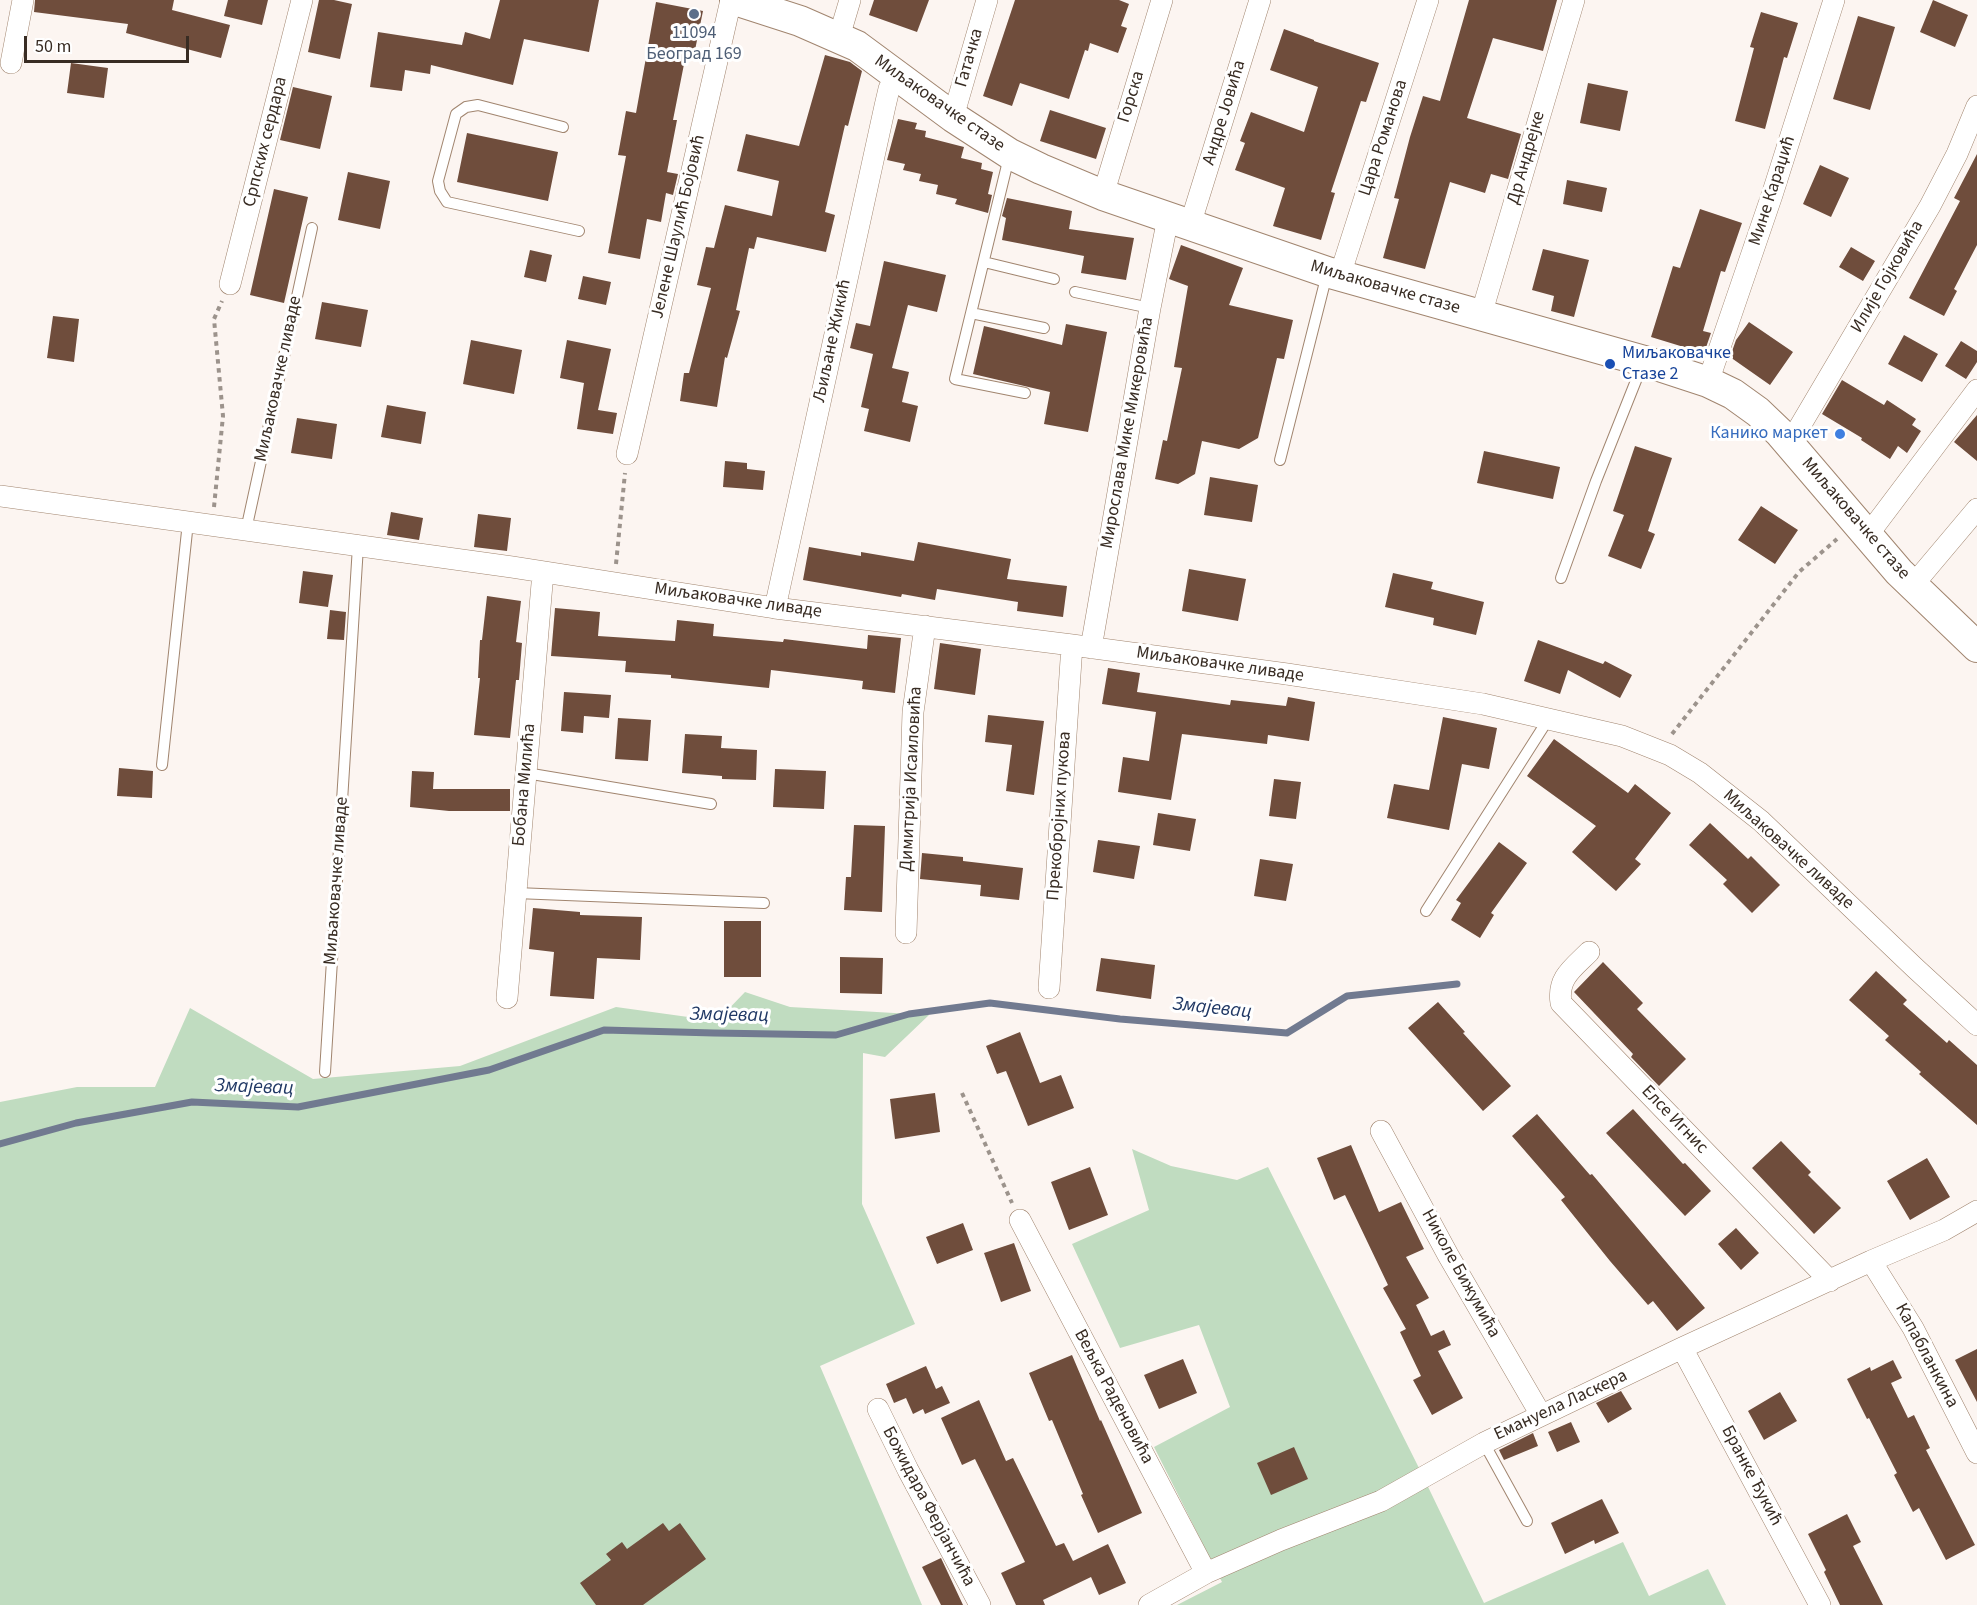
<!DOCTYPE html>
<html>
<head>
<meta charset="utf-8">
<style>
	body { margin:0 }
	#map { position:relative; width:1977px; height:1605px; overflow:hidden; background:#fcf5f1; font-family:"Source Sans 3",sans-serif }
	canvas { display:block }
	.scale { position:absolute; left:24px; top:36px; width:165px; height:27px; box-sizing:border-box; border:3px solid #382c23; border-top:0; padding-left:8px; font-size:18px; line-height:21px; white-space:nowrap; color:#382c23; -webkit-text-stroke:4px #fff; paint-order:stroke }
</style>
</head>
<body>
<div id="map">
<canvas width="1977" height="1605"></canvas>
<div class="scale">50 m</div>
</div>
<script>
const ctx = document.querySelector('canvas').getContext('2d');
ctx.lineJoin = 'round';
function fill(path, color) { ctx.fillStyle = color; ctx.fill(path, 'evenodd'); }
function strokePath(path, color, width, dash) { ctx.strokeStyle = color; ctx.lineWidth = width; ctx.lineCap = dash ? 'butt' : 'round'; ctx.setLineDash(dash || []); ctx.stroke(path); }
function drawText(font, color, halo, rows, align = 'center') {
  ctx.font = font + ' "Source Sans 3",sans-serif'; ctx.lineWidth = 6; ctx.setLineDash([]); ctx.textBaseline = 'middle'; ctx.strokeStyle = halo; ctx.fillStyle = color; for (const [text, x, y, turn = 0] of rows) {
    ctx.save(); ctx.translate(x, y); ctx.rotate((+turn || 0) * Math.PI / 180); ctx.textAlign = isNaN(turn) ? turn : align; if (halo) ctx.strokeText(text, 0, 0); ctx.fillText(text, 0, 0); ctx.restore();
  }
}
const green = new Path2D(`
	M745 992 790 1007 929 1015 885 1057 863 1053 862 1204 915 1324 820 1366 922 1605H0V1102L77 1087H155L190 1008 313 1079 460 1066 616 1007 717 1021Z
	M1132 1149 1171 1166 1237 1180 1268 1167 1418 1466 1484 1603 1623 1542 1649 1596 1708 1569 1726 1605H1177L1222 1582 1154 1447 1230 1407 1199 1325 1120 1348 1072 1244 1149 1210Z`);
const stream = new Path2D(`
	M0 1144 76 1123 192 1102 298 1107 489 1070 604 1030 714 1033 836 1035 909 1014 990 1003 1120 1019 1287 1033 1347 996 1457 984`);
const building = new Path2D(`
	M35 0H174L172 10 230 25 221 58 126 33 128 24 34 12Z
	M228 0H268L262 25 224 16Z
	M319 0H334L352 4 340 59 308 52Z
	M500 0H599L589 52 524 39 513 85 431 65 430 74 405 70 402 91 370 87 378 32 462 45 465 32 490 39Z
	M874 0H929L917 32 869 15Z
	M1015 0H1119L1129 4 1121 26 1127 28 1118 53 1090 43 1088 51 1085 50 1069 99 1020 83 1012 106 983 96Z
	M1469 0H1557L1543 51 1493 38 1467 118 1521 134 1508 179 1491 174 1485 193 1450 182 1425 269 1383 258 1399 199 1394 198 1410 137 1423 96 1440 101Z
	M1933 0 1968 15 1955 47 1920 32Z
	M656 2 703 11 695 50 687 49 673 120H677L667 172 678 174 673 195 666 193 661 222 647 219 640 259 608 253 626 156 618 155 626 111 636 113Z
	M1761 12 1798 23 1787 58 1784 57 1765 129 1735 121 1754 48 1750 47Z
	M1858 16 1895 27 1870 110 1833 99Z
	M1284 29 1314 40V41L1379 63 1366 102 1361 101 1331 192 1335 193 1321 240 1273 226 1285 188 1235 170 1245 143 1240 141 1251 112 1304 132 1318 87 1270 70Z
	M825 55 850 62 862 71 848 126 845 125 825 212 835 215 826 252 757 237 754 249 749 248 736 310 740 311 727 358 725 357 717 407 680 401 684 373H689L711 288 697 285 706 247 714 248 725 205 772 216 779 181 737 171 746 134 799 146Z
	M71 63 108 68 104 98 67 93Z
	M1588 83 1628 91 1620 131 1580 123Z
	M293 87 332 96 320 149 280 140Z
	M1050 110 1106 128 1096 159 1040 141Z
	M898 119 917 123 915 129 926 131 925 137 964 147 961 158 982 163 981 169 993 172 988 194 992 195 988 213 955 204 957 199 936 194 938 185 919 181 921 174 903 170 905 164 887 160Z
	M467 133 558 152 548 201 457 182Z
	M1977 154V245L1954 289 1957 291 1944 316 1909 298 1960 201 1954 198Z
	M1820 165 1849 178 1831 217 1803 204Z
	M348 172 390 181 380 229 338 220Z
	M1567 180 1607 188 1602 212 1563 204Z
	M274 189 308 197 284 303 250 295Z
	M1007 198 1072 211 1069 229 1134 238 1126 280 1081 273 1084 256 1002 240 1006 218 1002 216Z
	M1700 209 1742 223 1725 272 1721 271 1703 331 1711 333 1702 359 1685 354 1687 348 1651 337 1673 266 1680 268Z
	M1181 245 1243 268 1229 305 1293 320 1284 359 1277 358 1258 438 1239 449 1202 441 1195 474 1178 484 1155 479 1163 440 1167 441 1182 368 1174 367 1188 286 1169 279Z
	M1851 247 1875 261 1863 281 1839 267Z
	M1543 249 1589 260 1574 317 1551 311 1554 296 1532 290Z
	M530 250 552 255 546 282 524 277Z
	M884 261 946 275 937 312 908 305 892 368 909 372 902 402 918 406 910 442 864 431 869 409 861 407 873 354 850 348 856 323 870 326Z
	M583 276 611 282 606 305 578 299Z
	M322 302 368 310 361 347 315 339Z
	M53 316 79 319 74 362 47 358Z
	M1749 322 1793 352 1770 385 1730 357 1736 340Z
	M1066 324 1107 332 1088 432 1044 424 1050 392 973 374 984 326 1062 345Z
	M1904 335 1938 354 1922 382 1888 364Z
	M471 340 522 350 514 394 463 384Z
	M567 340 611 349 598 410 617 413 613 434 577 429 584 383 560 378Z
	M1961 341 1977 351V362L1966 379 1945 366Z
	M1842 380 1884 405 1887 400 1916 419 1912 425 1921 431 1907 453 1898 446 1890 459 1861 440 1862 438 1822 414Z
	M387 405 426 412 421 444 381 437Z
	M1977 415V461L1954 442Z
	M297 418 337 424 332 459 291 453Z
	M1635 446 1672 458 1648 531 1655 534 1641 569 1608 556 1624 515 1613 511Z
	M1484 451 1560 467 1553 499 1477 483Z
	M725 461 747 463V469L765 471 763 490 723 487Z
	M1210 477 1258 485 1252 522 1204 515Z
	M1761 506 1798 530 1775 564 1738 540Z
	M391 512 423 518 419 540 387 535Z
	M478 514 511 518 507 551 474 547Z
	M918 542 1011 559 1007 579 1067 586 1063 617 1017 611 1018 602 937 589 935 600 902 594 901 597 803 580 809 547 861 556V552L914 561Z
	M1189 569 1246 579 1238 621 1182 611Z
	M303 571 333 575 328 607 299 603Z
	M1393 573 1433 582 1431 589 1484 602 1476 635 1433 625 1434 618 1385 607Z
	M487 596 521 601 516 642 522 643 519 680H516L510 738 474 735 480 678H478L480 640H482Z
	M555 608 600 612 598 636 675 641 677 620 714 624 713 636 783 642 784 639 867 649 868 635 901 638 895 693 862 689 863 681 771 670 769 688 671 678V675L625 672 626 661 551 656Z
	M330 610 346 612 344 640 327 639Z
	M1538 640 1603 664 1605 661 1632 675 1620 698 1568 670 1560 694 1524 681Z
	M940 643 981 649 975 695 934 689Z
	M1108 668 1140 673 1137 692 1230 705 1231 700 1286 706 1288 697 1315 702 1309 741 1268 735 1267 744 1182 734 1171 800 1118 792 1123 757 1149 761 1156 712 1102 704Z
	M564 692 611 695 609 718 584 716 583 733 561 731Z
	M988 715 1044 721 1034 795 1006 791 1012 745 985 742Z
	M1443 717 1497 728 1489 769 1462 764 1449 830 1387 818 1394 784 1429 790Z
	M618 718 651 720 648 761 615 759Z
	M685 734 722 736 721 748 757 750 756 780 722 779V776L682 773Z
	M1554 739 1628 793 1635 784 1671 813 1635 859 1641 864 1616 891 1572 852 1596 826 1527 776Z
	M119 768 153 771 152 798 117 796Z
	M775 769 826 771 824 809 773 807Z
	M412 771 434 772 433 789H510V811H449L410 807Z
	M1274 779 1301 782 1296 819 1269 816Z
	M1158 813 1196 819 1190 851 1153 845Z
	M1710 823 1748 859 1751 856 1780 885 1752 913 1723 884 1727 880 1689 845Z
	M854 825 885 826 882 912 844 910 846 877H851Z
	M1098 840 1140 846 1134 879 1093 872Z
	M1499 842 1527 863 1491 913 1494 915 1480 938 1451 920 1461 903 1456 900Z
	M922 853 963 857V861L1023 868 1019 900 980 896 981 885 920 879Z
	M1260 859 1293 864 1286 901 1254 896Z
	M533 908 580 912V915L642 917 640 960 597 958 594 999 550 996 554 952 529 949Z
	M724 921H761V977H724Z
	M840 957 883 958 882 994 840 993Z
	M1101 958 1155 965 1151 999 1096 991Z
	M1603 962 1643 1003 1637 1009 1686 1059 1659 1086 1631 1057 1633 1054 1574 992Z
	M1876 971 1907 1000 1903 1004 1947 1043 1949 1040 1977 1065V1125L1919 1074 1921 1072 1885 1040 1889 1036 1849 1000Z
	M1438 1002 1465 1032 1463 1033 1511 1086 1483 1111 1408 1028Z
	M1020 1032 1040 1083 1061 1075 1074 1108 1028 1126 1006 1071 997 1074 986 1046Z
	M935 1093 940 1132 895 1139 890 1099Z
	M1633 1109 1683 1164 1685 1163 1711 1191 1685 1216 1606 1133Z
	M1537 1114 1590 1175 1592 1174 1705 1308 1677 1331 1653 1301 1648 1305 1610 1261 1561 1200 1565 1197 1512 1136Z
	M1781 1141 1811 1172 1808 1175 1841 1208 1814 1234 1752 1168Z
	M1351 1145 1379 1212 1401 1202 1424 1249 1406 1257 1429 1298 1416 1305 1431 1336 1444 1330 1451 1345 1438 1351 1463 1398 1432 1415 1413 1380 1421 1376 1400 1332 1406 1329 1383 1288 1388 1285 1345 1195 1334 1200 1317 1158Z
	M1927 1158 1950 1197 1910 1220 1887 1181Z
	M1090 1167 1108 1215 1069 1230 1051 1182Z
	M963 1223 973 1250 937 1264 926 1237Z
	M1736 1228 1759 1253 1741 1270 1718 1244Z
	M1014 1243 1031 1291 1001 1302 984 1253Z
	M1977 1349V1402L1955 1360Z
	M1072 1355 1100 1421 1101 1420 1142 1513 1098 1533 1081 1495 1083 1494 1052 1420 1049 1421 1029 1373Z
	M1183 1359 1197 1393 1159 1409 1144 1375Z
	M1893 1360 1902 1378 1891 1383 1908 1418 1914 1415 1930 1448 1926 1450 1975 1545 1946 1560 1919 1508 1913 1512 1894 1475 1897 1473 1869 1418 1867 1419 1847 1379 1870 1367 1871 1371Z
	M926 1366 936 1389 942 1386 950 1403 925 1414 923 1409 913 1414 906 1398 894 1403 886 1384Z
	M1621 1391 1632 1409 1608 1423 1596 1403Z
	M1780 1392 1797 1421 1764 1440 1748 1411Z
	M979 1400 1006 1461 1013 1458 1056 1546 1064 1543 1073 1561 1108 1544 1126 1583 1099 1595 1091 1577 1043 1600 1045 1605H1016L1001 1573 1025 1562 975 1459 962 1465 941 1418Z
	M1571 1422 1580 1442 1557 1452 1548 1432Z
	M1533 1433 1538 1446 1504 1460 1499 1450Z
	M1294 1447 1308 1479 1271 1495 1257 1463Z
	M1602 1499 1619 1533 1595 1544 1594 1540 1565 1554 1551 1523Z
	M1847 1514 1861 1542 1853 1546 1883 1605H1840L1824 1572 1826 1570 1808 1534Z
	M663 1523 669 1531 680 1523 706 1559 643 1605H596L580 1583 611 1560 606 1554 622 1542 627 1549Z
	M941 1558 963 1605H941L922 1567Z`);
const path = new Path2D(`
	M214 507 223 416 214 319 222 301
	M616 564 625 473
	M1672 734 1799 572 1837 539
	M962 1093 1012 1203`);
const lane = new Path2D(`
	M563 127 478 105 466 107 456 114 438 181 440 191 447 202 579 231
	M1009 157 955 379 1025 393
	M984 262 1054 279
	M1075 292 1150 308
	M971 313 1044 328
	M1280 460 1327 274
	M246 530 312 228
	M1561 578 1596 481 1643 363
	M162 765 188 522
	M526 773 711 804
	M516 893 764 903
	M1426 911 1549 718
	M325 1072 358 546
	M1484 1443 1527 1521`);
const street = new Path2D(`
	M839 37 850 0
	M11 63 23 0
	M953 117 987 0
	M1103 195 1162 0
	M1190 225 1260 0
	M1340 275 1428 0
	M230 284 302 0
	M1481 315 1574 0
	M1708 382 1772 195 1834 0
	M1790 443 1930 206 1957 154 1977 106
	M627 454 731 0
	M0 496 512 567 775 608 1072 645 1287 674 1483 704 1622 736 1670 755 1700 773 1761 821 1915 968 1977 1025
	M1867 536 1977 390
	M1913 585 1977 509
	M775 608 885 106 889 89 896 74
	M1091 648 1150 308 1168 218
	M906 933 913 712 925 626
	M1589 952C1573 968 1557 978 1561 1003L1830 1281
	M1049 988 1072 645
	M507 998 543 572
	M1381 1131 1448 1255 1541 1415
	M1020 1220 1206 1573
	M1871 1261 1913 1328 1977 1453
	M1682 1348 1820 1605
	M878 1409 908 1470 980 1605
	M1149 1605 1206 1573 1281 1540 1381 1501 1484 1443 1682 1348 1871 1261 1944 1230 1977 1211`);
const secondary = new Path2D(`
	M735 0 800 21 857 46 953 117 1010 154 1041 169 1103 195 1327 272 1644 361 1708 382 1733 394 1758 412 1780 433 1899 572 1977 647`);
const markers = [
	[694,14,6,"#5c6f8a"],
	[1610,364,6,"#1a4fb4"],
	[1840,434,6,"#3f7fe0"]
];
const serviceNames = [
	["11094",694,34],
	["Београд 169",694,55]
];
const streetNames = [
	["Гатачка",970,58,-74],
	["Горска",1132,97,-73],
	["Миљаковачке стазе",939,104,35],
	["Андре Јовића",1225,113,-73],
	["Цара Романова",1384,138,-72],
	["Српских сердара",266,142,-76],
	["Др Андрејке",1527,158,-74],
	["Мине Караџић",1773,191,-72],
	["Јелене Шаулић Бојовић",679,227,-77],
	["Илије Гојковића",1888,277,-60],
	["Миљаковачке стазе",1385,288,16],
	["Љиљане Жикић",833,341,-78],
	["Миљаковачке ливаде",279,379,-78],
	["Мирослава Мике Микеровића",1128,433,-80],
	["Миљаковачке стазе",1855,519,49],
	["Миљаковачке ливаде",738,601,8],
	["Миљаковачке ливаде",1220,665,8],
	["Димитрија Исаиловића",912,779,-87],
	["Бобана Милића",525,785,-85],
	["Прекобројних пукова",1060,816,-86],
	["Миљаковачке ливаде",1788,850,42],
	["Миљаковачке ливаде",337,881,-86],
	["Елсе Игнис",1674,1120,46],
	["Николе Бижумића",1460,1274,61],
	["Капабланкина",1926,1356,62],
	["Вељка Раденовића",1113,1397,62],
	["Емануела Ласкера",1561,1406,-25],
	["Бранке Ђукић",1751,1476,62],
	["Божидара Ферјанчића",928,1507,62]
];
const transitNames = [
	["Миљаковачке",1622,354],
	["Стазе 2",1622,375]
];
const shopNames = [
	["Канико маркет",1828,434]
];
const waterNames = [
	["Змајевац",1212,1009,6],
	["Змајевац",729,1016,1],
	["Змајевац",254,1088,2]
];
fill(green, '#c0dcc0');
strokePath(stream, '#717a90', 7);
fill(building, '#6f4d3c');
strokePath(lane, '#a1856f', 12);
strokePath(street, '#a1856f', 22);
strokePath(secondary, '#a1856f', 32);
strokePath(path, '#9c938c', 4, [4.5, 4.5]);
strokePath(lane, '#fff', 10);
strokePath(street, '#fff', 21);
strokePath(secondary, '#fff', 30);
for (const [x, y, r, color] of markers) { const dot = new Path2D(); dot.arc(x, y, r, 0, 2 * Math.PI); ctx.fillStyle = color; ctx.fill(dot); strokePath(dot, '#fff', 2); }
drawText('18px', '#4e5e75', '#fff', serviceNames);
drawText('18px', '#382c23', '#fff', streetNames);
drawText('18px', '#164399', '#fff', transitNames, 'left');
drawText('18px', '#366cbe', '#fff', shopNames, 'right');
drawText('italic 20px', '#213965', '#fff', waterNames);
</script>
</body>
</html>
